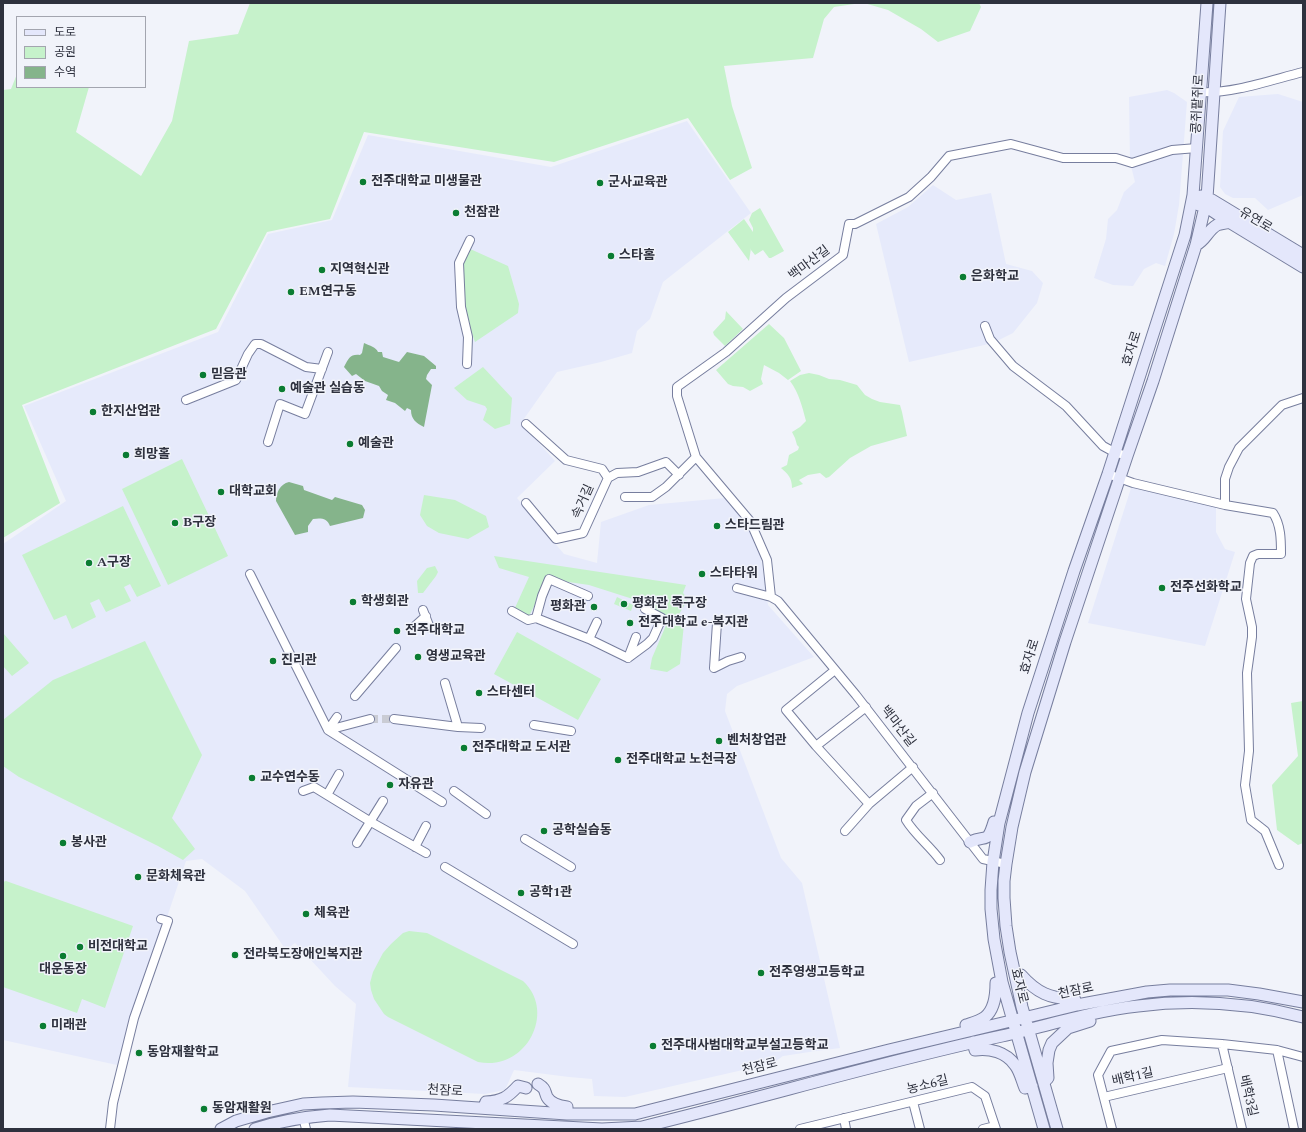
<!DOCTYPE html>
<html>
<head>
<meta charset="utf-8">
<style>
	body { margin:0 }
	#map { position:relative; width:1306px; height:1132px; overflow:hidden; background:#f1f3fa; font-family:Spectral,"Noto Sans KR",serif }
	canvas { display:block }
	.frame { position:absolute; inset:0; border:4px solid #2e313e; pointer-events:none }
	.legend { position:absolute; left:16px; top:16px; width:130px; height:72px; box-sizing:border-box; background:#f1f3fa; border:1px solid #a3a5af; margin:0; padding:5px 7px; list-style:none; font-size:12px; color:#2e313e }
	.legend li { display:flex; align-items:center; gap:8px; height:20px }
	.legend b { width:20px; border:1px solid #a3a5af }
</style>
</head>
<body>
<div id="map">
<canvas width="1306" height="1132"></canvas>
<div class="frame"></div>
<ul class="legend">
<li><b style="height:5px;background:#e4e7fb"></b>도로</li>
<li><b style="height:11px;background:#c6f2cb"></b>공원</li>
<li><b style="height:11px;background:#85b48b"></b>수역</li>
</ul>
</div>
<script>
const ctx = document.querySelector('canvas').getContext('2d');
ctx.lineJoin = 'round';
function fill(path, color) { ctx.fillStyle = color; ctx.fill(path, 'evenodd'); }
function strokePath(path, color, width, dash) { ctx.strokeStyle = color; ctx.lineWidth = width; ctx.lineCap = dash ? 'butt' : 'round'; ctx.setLineDash(dash || []); ctx.stroke(path); }
function drawText(font, color, halo, rows, align = 'center') {
  ctx.font = font + ' Spectral,"Noto Sans KR",serif'; ctx.lineWidth = 3; ctx.setLineDash([]); ctx.textBaseline = 'middle'; ctx.strokeStyle = halo; ctx.fillStyle = color; for (const [text, x, y, turn = 0] of rows) {
    ctx.save(); ctx.translate(x, y); ctx.rotate((+turn || 0) * Math.PI / 180); ctx.textAlign = isNaN(turn) ? turn : align; if (halo) ctx.strokeText(text, 0, 0); ctx.fillText(text, 0, 0); ctx.restore();
  }
}
const built = new Path2D(`
	M1167 90 1174 93 1187 102 1179 205 1174 234 1165 266 1156 263 1144 269 1133 286 1113 285 1094 278 1106 239 1108 219 1117 210 1124 192 1135 182 1130 162 1129 97Z
	M1278 94 1303 102V195L1268 210 1255 198H1233L1225 194 1220 187 1223 131 1239 97Z
	M687 121 751 213 663 282 650 319 637 331 632 353 601 362 557 372 521 423 555 461 517 498 564 554 597 563 601 522 649 505 725 498 746 521 760 551 768 605 814 657 737 686 727 694 725 711 781 858 802 883 840 1048 809 1052 783 1056 773 1063 625 1097 594 1096 592 1079 569 1077 514 1070 505 1090 485 1094 348 1087 356 1004 335 986 295 943 286 950 245 891 202 859 186 861 117 1065 3 1040V544L66 501 24 406 218 332 268 234 332 220 368 135 551 167Z
	M933 185 956 200 991 193 1006 264 1032 271 1043 283 1037 303 1013 333 993 343 909 362 876 224 908 207Z
	M1132 485 1216 506V532L1225 549 1235 552 1205 646 1088 623Z`);
const green = new Path2D(`
	M250 3H861L834 7 824 19 813 58 724 66 732 106 752 168 730 180 688 118 554 162 364 132 330 219 267 232 216 329 22 405 60 503 3 538V90L11 89 17 74V87H89L76 132 141 176 172 121 189 41 238 34Z
	M864 3H979L981 7 970 31 938 42 921 29 888 10Z
	M760 208 784 251 771 258H769L763 250 755 255 751 250V248L749 261 728 232 744 219 753 232V228L749 220 752 213Z
	M468 248 508 266 519 304 518 313 475 342 464 311 462 262Z
	M726 311 743 329 725 346 714 335 713 332 725 319Z
	M769 324 784 338 801 371 788 380 779 373 764 365 761 379 763 384 750 391 743 387 733 386 728 384 716 370Z
	M483 367 512 398 510 424 495 429 483 420 487 409 485 406 467 400 454 388Z
	M809 373 819 375 829 379 840 380 857 385 865 395 872 399 880 402 900 405 902 412 907 436 871 446 850 458 829 477 826 478 820 473 808 475 799 480 803 484 792 488C792 478 788 474 781 468L787 465 789 455 798 450 799 447 797 445 795 438 792 432 800 427 806 421C802 406 799 393 790 381L800 375Z
	M182 459 228 556 168 585 122 489Z
	M424 495 455 500 486 516 489 527 468 539 439 533 427 526 420 515Z
	M123 506 161 586 137 597 130 584 124 587 131 601 106 612 99 599 90 603 96 617 72 629 66 615 54 620 22 555Z
	M494 556 686 585 683 593 688 599 678 616 659 615 639 605V601L589 585 548 579 528 618 514 610 529 577 499 568Z
	M435 566 438 572 436 576 423 593H418L417 581 427 568Z
	M617 597 633 605 631 611 614 604Z
	M667 623 684 624 680 664 667 672 650 669 652 658Z
	M517 632 601 679 578 720 494 674Z
	M3 633 29 663 12 676 3 666Z
	M145 641 202 755 172 818 195 849 183 860 158 846 19 777 3 766V720L53 680Z
	M1303 701V843L1298 845 1277 830 1272 785 1298 756 1291 703Z
	M6 881 133 926 105 1008 82 999 77 1013 3 987V882Z
	M409 931 427 933 523 981C557 1012 526 1072 478 1062L388 1017 384 1014 374 999 371 990 370 983 373 972 383 953 391 944 403 933Z`);
const water = new Path2D(`
	M364 343C370 346 376 347 378 352H382L383 357 399 362 407 352 424 356 436 366V369H431L427 375 426 379 432 385 424 427C416 423 411 419 411 410L407 408 405 411 395 403 386 400 388 395 382 391 379 386 365 381 356 374 352 376 344 367C349 358 350 354 360 355L362 353Z
	M289 482 303 486 304 490 332 500 335 497 362 505 365 510 363 518 330 526C327 518 321 518 313 519L308 526V532L295 535 276 501C276 493 280 484 289 482Z`);
const streetTunnel = new Path2D(`
	M370 719H394`);
const street = new Path2D(`
	M1200 92C1232 94 1271 80 1303 72
	M985 326 990 339 1013 366 1066 406 1103 446 1114 452 1127 456
	M467 364 468 337 461 307 459 263 470 240
	M186 400 236 380 248 354 255 344H261L306 367 322 369
	M526 424 566 460 602 469 608 478
	M268 442 280 404 305 414 328 352
	M1108 474 1133 483 1225 505 1273 513C1281 525 1281 540 1281 554H1258L1253 556 1250 563 1246 599 1252 627V637L1247 673 1249 751 1245 785 1251 820 1265 831 1279 865
	M625 497H652L666 487 696 457
	M526 503 556 539 583 533 608 478 617 473 638 472 666 462 679 475
	M1225 505V479L1229 467 1239 448 1282 405 1303 398
	M250 574 328 730 442 802
	M737 588 771 597 778 601 856 695 983 859 1006 864
	M771 597 767 560 750 521 696 457 677 396V387L726 352 786 298 843 255 849 224H855L909 197 931 177 949 156 1011 144 1063 158H1116L1132 163 1172 150 1197 148
	M423 610 430 628
	M512 611 528 620 536 618 589 639 628 658
	M536 618 542 596 549 579 588 596
	M717 623 714 668 728 661 741 657
	M415 626 426 616
	M589 639 597 622
	M628 658 647 644 653 638 662 618 645 609
	M628 658 636 637
	M835 670 786 710 816 746 869 804 845 831
	M445 683 458 727
	M355 696 396 648
	M394 719 458 727 481 728
	M534 725 571 731
	M328 730 370 719
	M328 730 337 717
	M816 746 866 707
	M303 791 314 787 371 822 426 853
	M454 791 486 814
	M933 793 916 806 906 820C915 835 930 846 940 860
	M327 795 339 774
	M869 804 913 767
	M525 839 571 867
	M357 843 383 801
	M415 847 426 826
	M445 867 573 944
	M1222 1044 1242 1129
	M1277 1050 1294 1129
	M1104 1097 1228 1068
	M913 1102 920 1129
	M303 1117 306 1129
	M844 1118 846 1129
	M110 1129 113 1103 134 1018 168 921 161 919
	M800 1129 972 1087 985 1096 996 1129
	M983 1129 995 1126
	M1112 1129 1098 1075 1111 1051 1162 1040 1222 1044 1277 1050 1303 1057`);
const secondary = new Path2D(`
	M1201 196 1212 200 1303 255
	M1199 205 1205 206 1229 222 1303 267
	M1196 245C1206 240 1207 231 1217 225 1221 223 1225 224 1229 222
	M970 842C987 834 987 845 994 822H995
	M1016 977 1021 975C1036 992 1051 1000 1074 998L1077 1005
	M968 1031 966 1025C972 1023 980 1021 985 1017 994 1010 996 994 996 983L1002 982
	M973 1042 975 1050C990 1048 1006 1052 1015 1065 1020 1071 1022 1081 1025 1088L1032 1086
	M1044 1082 1048 1078 1047 1063 1049 1050 1052 1043 1068 1028 1090 1021
	M538 1084C546 1089 544 1090 547 1097 551 1104 560 1106 567 1107V1113
	M484 1107 486 1102C502 1101 508 1097 518 1086L526 1088
	M221 1129 236 1121 267 1112 303 1104 322 1103 353 1102 434 1105 567 1114H635L889 1050 1036 1015 1077 1005 1147 992 1170 990H1228L1259 994 1303 1002
	M255 1129C280 1121 304 1117 330 1115L602 1129 642 1127C762 1098 881 1062 1002 1036 1047 1026 1092 1011 1138 1006 1193 999 1249 1003 1303 1017
	M1044 1129 1013 1021 1002 982 994 939 991 909V890L993 862 999 823 1028 713 1074 571 1108 474 1185 235 1193 195 1207 3
	M1057 1129 1022 1007 1010 952 1006 926 1004 898V881L1006 864 1012 827 1025 772 1065 642 1127 456 1153 381 1196 245 1207 198 1220 3`);
const markers = [
	[363,182,4,"#0a7c32"],
	[600,183,4,"#0a7c32"],
	[456,213,4,"#0a7c32"],
	[611,256,4,"#0a7c32"],
	[322,270,4,"#0a7c32"],
	[963,277,4,"#0a7c32"],
	[291,292,4,"#0a7c32"],
	[203,375,4,"#0a7c32"],
	[282,389,4,"#0a7c32"],
	[93,412,4,"#0a7c32"],
	[350,444,4,"#0a7c32"],
	[126,455,4,"#0a7c32"],
	[221,492,4,"#0a7c32"],
	[175,523,4,"#0a7c32"],
	[717,526,4,"#0a7c32"],
	[89,563,4,"#0a7c32"],
	[702,574,4,"#0a7c32"],
	[1162,588,4,"#0a7c32"],
	[353,602,4,"#0a7c32"],
	[624,604,4,"#0a7c32"],
	[594,607,4,"#0a7c32"],
	[630,623,4,"#0a7c32"],
	[397,631,4,"#0a7c32"],
	[418,657,4,"#0a7c32"],
	[273,661,4,"#0a7c32"],
	[479,693,4,"#0a7c32"],
	[719,741,4,"#0a7c32"],
	[464,748,4,"#0a7c32"],
	[618,760,4,"#0a7c32"],
	[252,778,4,"#0a7c32"],
	[390,785,4,"#0a7c32"],
	[544,831,4,"#0a7c32"],
	[63,843,4,"#0a7c32"],
	[138,877,4,"#0a7c32"],
	[521,893,4,"#0a7c32"],
	[306,914,4,"#0a7c32"],
	[80,947,4,"#0a7c32"],
	[235,955,4,"#0a7c32"],
	[63,956,4,"#0a7c32"],
	[761,973,4,"#0a7c32"],
	[43,1026,4,"#0a7c32"],
	[653,1046,4,"#0a7c32"],
	[139,1053,4,"#0a7c32"],
	[204,1109,4,"#0a7c32"]
];
const streetNames = [
	["콩쥐팥쥐로",1199,104,-87],
	["유연로",1255,221,31],
	["백마산길",810,264,-37],
	["효자로",1133,349,-72],
	["속거길",584,502,-66],
	["효자로",1031,657,-72],
	["백마산길",897,727,52],
	["효자로",1018,986,76],
	["천잠로",1076,992,-12],
	["천잠로",760,1068,-14],
	["배학1길",1133,1078,-13],
	["농소6길",928,1086,-14],
	["천잠로",445,1092,3],
	["배학3길",1247,1096,77]
];
const poiNames = [
	["전주대학교 미생물관",371,182],
	["군사교육관",608,183],
	["천잠관",464,213],
	["스타홈",619,256],
	["지역혁신관",330,270],
	["은화학교",971,277],
	["EM연구동",299,292],
	["믿음관",211,375],
	["예술관 실습동",290,389],
	["한지산업관",101,412],
	["예술관",358,444],
	["희망홀",134,455],
	["대학교회",229,492],
	["B구장",183,523],
	["스타드림관",725,526],
	["A구장",97,563],
	["스타타워",710,574],
	["전주선화학교",1170,588],
	["학생회관",361,602],
	["평화관 족구장",632,604],
	["평화관",586,607,"right"],
	["전주대학교 e-복지관",638,623],
	["전주대학교",405,631],
	["영생교육관",426,657],
	["진리관",281,661],
	["스타센터",487,693],
	["벤처창업관",727,741],
	["전주대학교 도서관",472,748],
	["전주대학교 노천극장",626,760],
	["교수연수동",260,778],
	["자유관",398,785],
	["공학실습동",552,831],
	["봉사관",71,843],
	["문화체육관",146,877],
	["공학1관",529,893],
	["체육관",314,914],
	["비전대학교",88,947],
	["전라북도장애인복지관",243,955],
	["대운동장",63,970,"center"],
	["전주영생고등학교",769,973],
	["미래관",51,1026],
	["전주대사범대학교부설고등학교",661,1046],
	["동암재활학교",147,1053],
	["동암재활원",212,1109]
];
fill(built, '#e6eafb');
fill(green, '#c6f2cb');
fill(water, '#85b48b');
strokePath(streetTunnel, '#caccd4', 8, [8, 4]);
strokePath(street, '#777e9e', 10);
strokePath(secondary, '#777e9e', 13);
strokePath(street, '#fff', 8);
strokePath(secondary, '#e4e7fb', 11);
for (const [x, y, r, color] of markers) { const dot = new Path2D(); dot.arc(x, y, r, 0, 2 * Math.PI); ctx.fillStyle = color; ctx.fill(dot); strokePath(dot, '#f1f3fa', 1.5); }
drawText('13px', '#2e313e', '#f1f3fa', streetNames);
drawText('bold 13px', '#2e313e', '#f1f3fa', poiNames, 'left');
</script>
</body>
</html>
